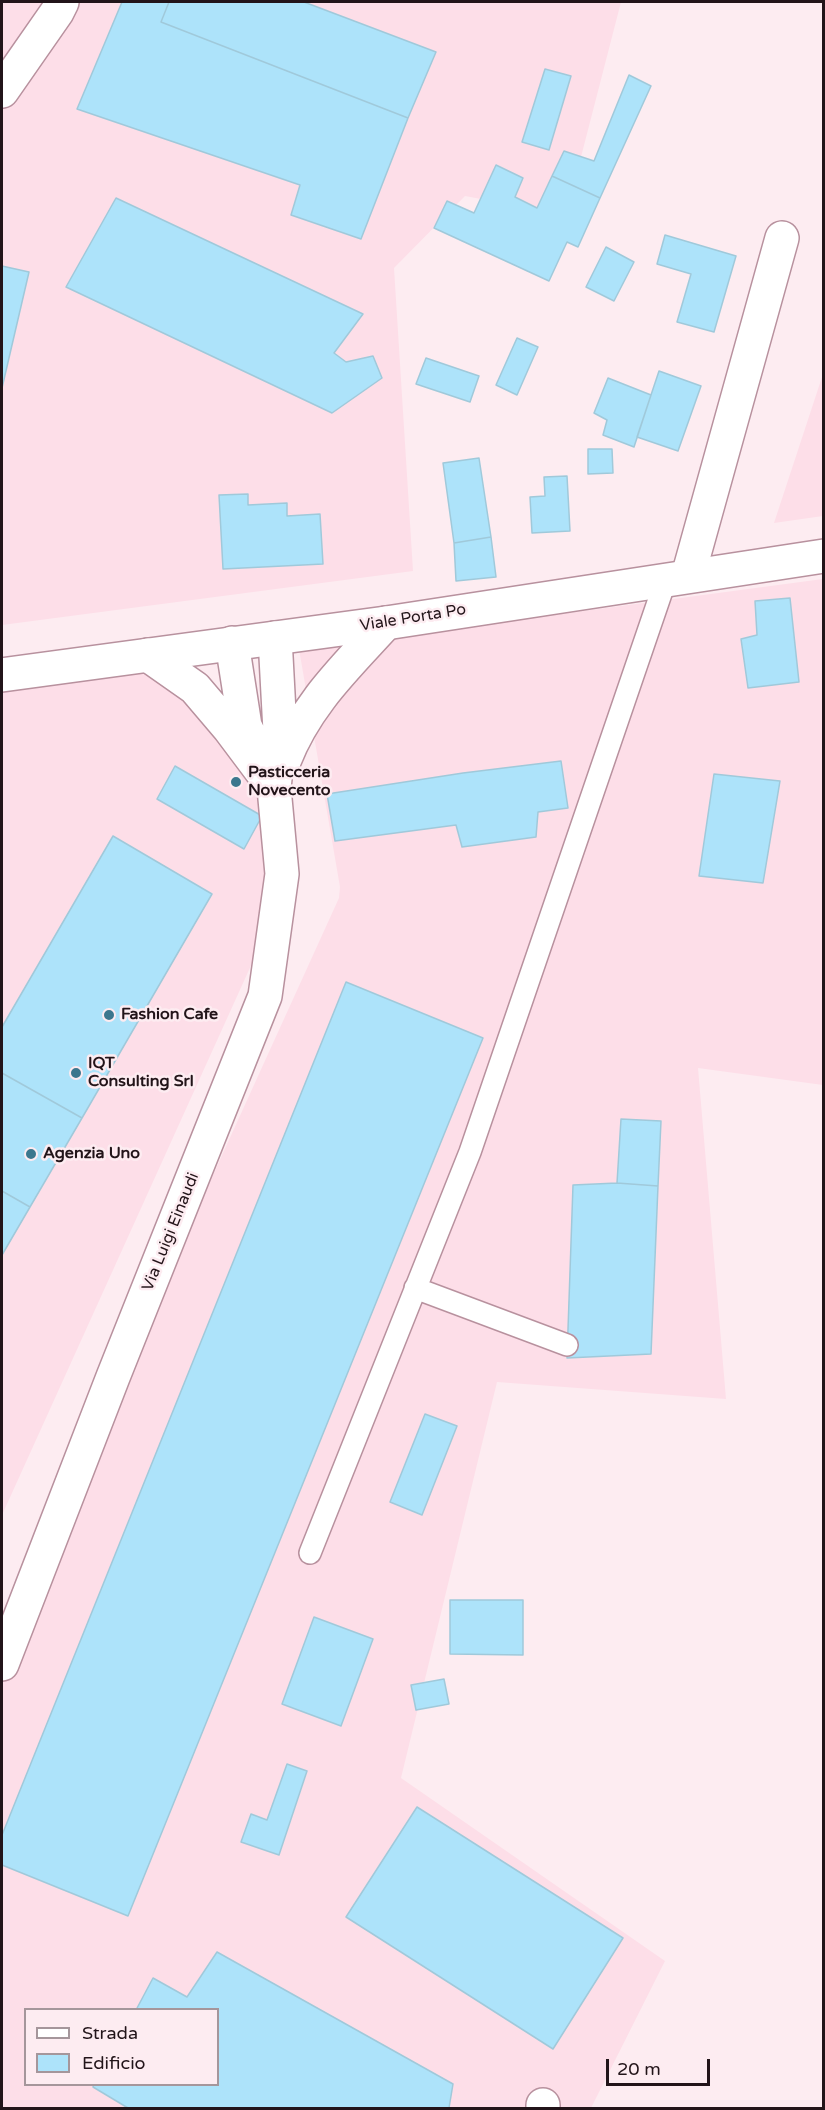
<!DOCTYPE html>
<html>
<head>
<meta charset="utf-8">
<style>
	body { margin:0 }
	#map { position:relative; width:825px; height:2110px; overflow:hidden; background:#fdecf1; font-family:"Varela Round",sans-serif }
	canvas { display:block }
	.frame { position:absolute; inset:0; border:3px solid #221419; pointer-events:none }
	.legend { position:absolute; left:24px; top:2008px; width:195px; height:78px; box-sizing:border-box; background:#fdecf1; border:2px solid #a5969b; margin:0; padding:8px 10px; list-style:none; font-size:18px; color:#221419 }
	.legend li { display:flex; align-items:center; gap:12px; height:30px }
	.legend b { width:30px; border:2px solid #a5969b }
	.scale { position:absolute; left:606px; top:2059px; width:104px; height:27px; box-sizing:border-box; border:3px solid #221419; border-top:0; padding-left:8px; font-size:18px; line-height:21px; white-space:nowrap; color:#221419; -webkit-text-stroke:4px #fdecf1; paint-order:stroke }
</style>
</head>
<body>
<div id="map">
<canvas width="825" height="2110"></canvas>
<div class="frame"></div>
<ul class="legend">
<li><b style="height:8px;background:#fff"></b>Strada</li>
<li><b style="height:16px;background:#ade3fa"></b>Edificio</li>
</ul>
<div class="scale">20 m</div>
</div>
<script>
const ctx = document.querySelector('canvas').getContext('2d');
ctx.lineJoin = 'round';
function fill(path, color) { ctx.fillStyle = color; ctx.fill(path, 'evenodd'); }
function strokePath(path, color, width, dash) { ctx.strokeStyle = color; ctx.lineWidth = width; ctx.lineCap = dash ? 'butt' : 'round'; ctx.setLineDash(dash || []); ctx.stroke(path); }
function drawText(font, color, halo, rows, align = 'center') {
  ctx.font = font + ' "Varela Round",sans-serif'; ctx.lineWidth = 5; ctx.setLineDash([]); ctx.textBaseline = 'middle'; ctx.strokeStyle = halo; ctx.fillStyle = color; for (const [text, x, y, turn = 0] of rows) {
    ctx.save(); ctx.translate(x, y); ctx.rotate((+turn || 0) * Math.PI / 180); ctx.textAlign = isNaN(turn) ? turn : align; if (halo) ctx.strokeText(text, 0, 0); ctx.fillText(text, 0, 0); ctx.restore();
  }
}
const built = new Path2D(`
	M2 2H621L566 215 465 196 394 268 413 571 2 625Z
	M823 374V516L774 523Z
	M823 579V1085L698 1068 726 1399 497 1382 401 1778 665 1961 591 2108H2V1639L339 898 340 887 299 649ZM26 2010H218V2084H26Z
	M140 670 196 684 269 780 287 886 2 1515V688Z`);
const building = new Path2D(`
	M122 2H169L161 22 408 118 361 239 291 215 300 185 77 109Z
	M169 2H304L436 52 408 118 161 22Z
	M545 69 571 76 549 150 522 142Z
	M629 75 651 86 600 198 552 176 564 151 594 161Z
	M496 165 523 178 515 197 537 208 552 176 600 198 578 247 567 242 549 281 434 228 447 201 474 213Z
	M116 198 363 314 334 353 346 362 373 356 382 378 332 413 66 287Z
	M665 235 736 256 714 332 677 322 691 274 657 264Z
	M606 247 634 262 614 301 586 287Z
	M2 266 29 272 2 388Z
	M517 338 538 347 517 395 496 385Z
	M426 358 479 376 470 402 416 384Z
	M659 371 701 386 678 451 637 437Z
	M608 378 651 395 634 447 603 435 607 420 594 413Z
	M588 449H612L613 473 588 474Z
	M479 458 491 537 454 543 443 463Z
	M567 476 570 531 532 533 530 497 545 496 544 477Z
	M248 494V505L287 503V516L320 514 323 564 223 569 219 495Z
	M491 537 496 577 456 581 454 543Z
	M790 598 799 682 748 688 741 639 757 635 755 601Z
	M561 761 568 808 538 812 536 837 462 847 456 825 335 841 327 794 463 773Z
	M175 766 262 816 244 849 157 799Z
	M714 774 780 781 763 883 699 876Z
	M113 836 212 894 82 1118 2 1073V1027Z
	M346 982 483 1038 128 1916 2 1865V1835Z
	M2 1073 82 1118 30 1207 2 1191Z
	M621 1119 661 1121 658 1186 617 1183Z
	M617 1183 658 1186 651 1354 567 1358 573 1185Z
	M2 1191 30 1207 2 1255Z
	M425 1414 457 1426 422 1515 390 1502Z
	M450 1600H523V1655L450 1654Z
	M314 1617 373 1639 341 1726 282 1704Z
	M444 1679 449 1704 416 1710 411 1685Z
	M287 1764 307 1771 279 1855 241 1842 251 1814 267 1820Z
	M417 1807 623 1938 553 2049 346 1917Z
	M217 1952 453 2084 449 2108H128L93 2087 94 2084H218V2010H136L153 1978 187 1997Z`);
const lane = new Path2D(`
	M415 1288 567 1345
	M310 1553 470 1152 666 579`);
const street = new Path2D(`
	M2 91 57 12 62 2
	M688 576 782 238
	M232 643 245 726 257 751
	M148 655 195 688 229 728 274 788
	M284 761C306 704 346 667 386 623
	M2 1664 113 1377 265 996 282 874 274 788 280 731 275 638
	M543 2108V2105`);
const secondary = new Path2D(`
	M2 675 386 623 824 556`);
const markers = [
	[236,782,6,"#3b778e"],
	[109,1015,6,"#3b778e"],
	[76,1073,6,"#3b778e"],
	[31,1154,6,"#3b778e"]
];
const streetNames = [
	["Viale Porta Po",413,618,-9],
	["Via Luigi Einaudi",171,1232,-68]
];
const poiNames = [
	["Pasticceria",248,773],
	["Novecento",248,791],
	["Fashion Cafe",121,1015],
	["IQT",88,1064],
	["Consulting Srl",88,1082],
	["Agenzia Uno",43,1154]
];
fill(built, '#fddee8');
fill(building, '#ade3fa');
strokePath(building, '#a0c9da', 1.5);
strokePath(lane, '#b8919e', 24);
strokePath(street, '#b8919e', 36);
strokePath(secondary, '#b8919e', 36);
strokePath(lane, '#fff', 21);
strokePath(street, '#fff', 33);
strokePath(secondary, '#fff', 33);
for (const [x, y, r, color] of markers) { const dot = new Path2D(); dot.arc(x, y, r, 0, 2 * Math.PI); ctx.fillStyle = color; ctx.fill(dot); strokePath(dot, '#fdecf1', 2); }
drawText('16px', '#221419', '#fdecf1', streetNames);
drawText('bold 16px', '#221419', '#fdecf1', poiNames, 'left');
</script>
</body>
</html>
